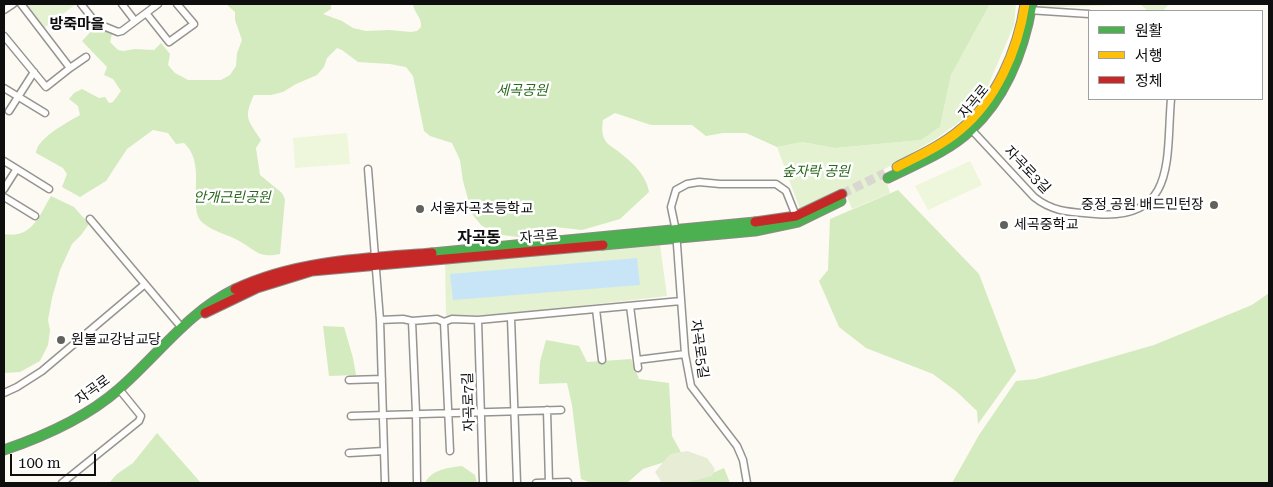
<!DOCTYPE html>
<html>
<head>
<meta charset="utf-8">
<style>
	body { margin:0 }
	#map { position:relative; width:1273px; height:487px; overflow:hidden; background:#fcfaf2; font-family:"Roboto Serif","Noto Sans KR",serif }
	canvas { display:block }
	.frame { position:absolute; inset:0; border:5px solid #0e0e0e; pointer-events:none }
	.legend { position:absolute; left:1088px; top:10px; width:175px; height:90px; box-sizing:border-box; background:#fff; border:1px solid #9f9f9f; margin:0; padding:6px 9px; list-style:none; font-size:15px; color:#0e0e0e }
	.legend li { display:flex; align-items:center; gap:10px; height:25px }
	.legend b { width:25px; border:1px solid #9f9f9f }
	.scale { position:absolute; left:10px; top:454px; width:86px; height:22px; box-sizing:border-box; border:2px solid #0e0e0e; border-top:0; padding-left:6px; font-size:15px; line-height:18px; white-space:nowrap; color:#0e0e0e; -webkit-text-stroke:4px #fff; paint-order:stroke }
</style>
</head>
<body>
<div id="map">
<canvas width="1273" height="487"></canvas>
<div class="frame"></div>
<ul class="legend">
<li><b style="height:6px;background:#4caf50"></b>원활</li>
<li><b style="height:6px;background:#ffc107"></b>서행</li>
<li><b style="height:6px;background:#c62828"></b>정체</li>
</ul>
<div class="scale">100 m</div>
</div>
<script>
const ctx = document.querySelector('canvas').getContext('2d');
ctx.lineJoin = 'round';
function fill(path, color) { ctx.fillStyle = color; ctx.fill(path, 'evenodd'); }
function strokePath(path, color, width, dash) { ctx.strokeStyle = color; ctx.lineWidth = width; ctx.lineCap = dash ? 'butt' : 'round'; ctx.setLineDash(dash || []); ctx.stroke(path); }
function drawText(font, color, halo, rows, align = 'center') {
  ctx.font = font + ' "Roboto Serif","Noto Sans KR",serif'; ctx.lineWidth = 5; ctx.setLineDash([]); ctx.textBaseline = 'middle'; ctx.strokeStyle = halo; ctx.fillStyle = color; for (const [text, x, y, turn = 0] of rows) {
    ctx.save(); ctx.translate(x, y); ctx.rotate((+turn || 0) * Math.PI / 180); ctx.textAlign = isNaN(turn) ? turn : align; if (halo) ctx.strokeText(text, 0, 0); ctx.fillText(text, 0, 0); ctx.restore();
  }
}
const green = new Path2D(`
	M24 4H76L43 29Z
	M990 4H1016L1014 25 987 88 970 114 937 138 883 170 890 193 852 209 843 187 800 209 777 147 802 142 835 148 921 140 940 127 951 75Z
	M1040 4H1169L1163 11H1148L1140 4 1040 8Z
	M660 245 667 296 510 314 446 316 445 263 563 251Z`);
const forest = new Path2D(`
	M226 4H331V9L323 14 342 21 353 28 366 31 389 30 411 32 417 31 421 27C422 17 414 13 413 4H990L951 75 940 127 921 140 835 148 802 142 777 147 746 133H723L706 136 692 125H651L615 113 603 120C602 128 601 136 607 143 610 146 615 149 619 152 632 162 647 176 649 192L620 219 582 230 555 227 536 230 518 237 495 234 481 225 469 210 468 199 463 181 460 160 452 143 430 136 424 131 413 76 406 67 390 64 358 62 342 50 337 48 327 58 324 67 317 75 296 84 283 92 271 95H254C243 118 248 120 261 140L256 148 260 175 282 193 285 199 280 254C259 258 258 252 241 242 230 235 213 232 203 223 186 209 208 164 184 143L176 144 168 133 153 130 127 149 106 181 80 197 62 187 67 174 63 168 36 153C37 138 68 122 80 115L78 106 69 99 74 93 82 89 99 98 105 97 109 103 113 102 121 91 113 79 104 75 107 67 82 41 95 27 112 34 110 42 118 50 123 51 135 49 154 50 161 43 170 54 168 65 175 73 188 80H221L230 75 236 66 237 53 242 40 235 20V12Z
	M898 190 979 274 1016 371 978 424 977 411 957 392 933 374 866 348 839 327 819 281 828 270 830 219Z
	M51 196 74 207 89 224 81 235 72 244 60 270 52 298 48 320 50 330 48 345 40 361 20 372 4 373V234C32 239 39 216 51 196Z
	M1269 293V483H952L979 435 1016 381 1036 379 1154 345 1252 305Z
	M323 326 344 327 353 358 356 375 329 376Z
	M546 340 579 346 587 362 631 359 639 379 669 383 672 436 683 456 643 469 627 483H592L581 479 572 405 567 383 539 384 540 362Z
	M157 433 201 483H109L117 474 133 463Z
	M462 466 475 475 477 483H425C432 469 448 468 462 466Z
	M724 468 730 483H677L699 479Z`);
const cemetery = new Path2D(`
	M687 451 707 458 715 469 712 476 684 483H662L655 472 670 454Z`);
const pitch = new Path2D(`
	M347 133 350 164 295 168 293 138Z
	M970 161 982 185 928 210 915 186Z`);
const water = new Path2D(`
	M637 258 640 285 453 300 450 274Z`);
const secondaryTunnel = new Path2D(`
	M842 194 885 173`);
const street = new Path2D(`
	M21 4 70 68 86 57
	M81 4 96 23 118 32 122 31 146 13 169 42 194 24 177 4
	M122 4 135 21
	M4 10 13 4
	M1028 10 1089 14
	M146 13 158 4
	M4 36 46 87 70 68
	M4 88 45 113
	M9 111 34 72
	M969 127 1034 197C1054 213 1072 212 1096 214 1177 221 1166 157 1171 99
	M4 161 49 189
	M368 169 380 320 385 483
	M4 189 16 170
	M4 197 35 216
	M90 219 182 328
	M630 306 638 368
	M596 309 602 360
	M511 318 517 483
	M380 320 403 319 412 321 437 319 444 322 452 319 478 320 681 301
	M478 320 483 483
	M412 321 416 413 417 483
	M444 322 450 451
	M637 360 685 354
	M349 380 382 379
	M4 393 17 387 42 371 145 284
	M547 410 549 483
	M351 416 561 410
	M349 453 384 451
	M62 483 139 421 141 416 119 389
	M536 483 568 482
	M747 483 743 460 737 446 691 386 685 354 676 231 671 207 676 190 687 184 699 182 720 184H776L786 191 796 216`);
const fast = new Path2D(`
	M888 178C916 164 948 152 971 130 1006 97 1024 50 1032 4
	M603 245 755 231 798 222 841 201
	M432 253 755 222
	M4 450C45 436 86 418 119 389 158 355 187 313 235 289`);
const slow = new Path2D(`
	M897 167C918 156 941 146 960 130 996 101 1018 50 1025 4`);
const jam = new Path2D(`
	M755 222 796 216 842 194
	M235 289C296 260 366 258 432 253
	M205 313 257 288 312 271 603 245`);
const markers = [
	[1214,205,5,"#61615e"],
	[420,209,5,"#61615e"],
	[1004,225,5,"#61615e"],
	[61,340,5,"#61615e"]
];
const parkNames = [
	["세곡공원",522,91],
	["숲자락 공원",816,172],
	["안개근린공원",232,198]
];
const streetNames = [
	["자곡로",974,102,-51],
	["자곡로3길",1027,170,46],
	["자곡로",539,237,-5],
	["자곡로5길",699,349,82],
	["자곡로",93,390,-36],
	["자곡로7길",469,402,-92]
];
const poiNames = [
	["중정 공원 배드민턴장",1204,205,"right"],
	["서울자곡초등학교",430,209],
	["세곡중학교",1014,225],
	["원불교강남교당",71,340]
];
const neighbourhoodNames = [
	["방죽마을",77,25]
];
const quarterNames = [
	["자곡동",479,238]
];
fill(green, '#e4f2d1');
fill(forest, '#d4eabf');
fill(cemetery, '#e7edd5');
fill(pitch, '#eef6db');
fill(water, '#c8e5f7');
strokePath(secondaryTunnel, '#d8d7d0', 9, [9, 4.5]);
strokePath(street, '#959491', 9);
strokePath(fast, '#8c8b87', 11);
strokePath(slow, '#8c8b87', 11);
strokePath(jam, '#8c8b87', 11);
strokePath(street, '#fffefd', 6);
strokePath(fast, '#4caf50', 9);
strokePath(slow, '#ffc107', 9);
strokePath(jam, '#c62828', 9);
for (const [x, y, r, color] of markers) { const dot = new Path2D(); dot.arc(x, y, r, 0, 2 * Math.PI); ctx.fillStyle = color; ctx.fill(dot); strokePath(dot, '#fff', 2); }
drawText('italic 14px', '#29691b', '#fff', parkNames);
drawText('14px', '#0e0e0e', '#fff', streetNames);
drawText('14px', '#0e0e0e', '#fff', poiNames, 'left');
drawText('bold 15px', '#0e0e0e', '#fff', neighbourhoodNames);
drawText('bold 16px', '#0e0e0e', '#fff', quarterNames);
</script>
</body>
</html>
